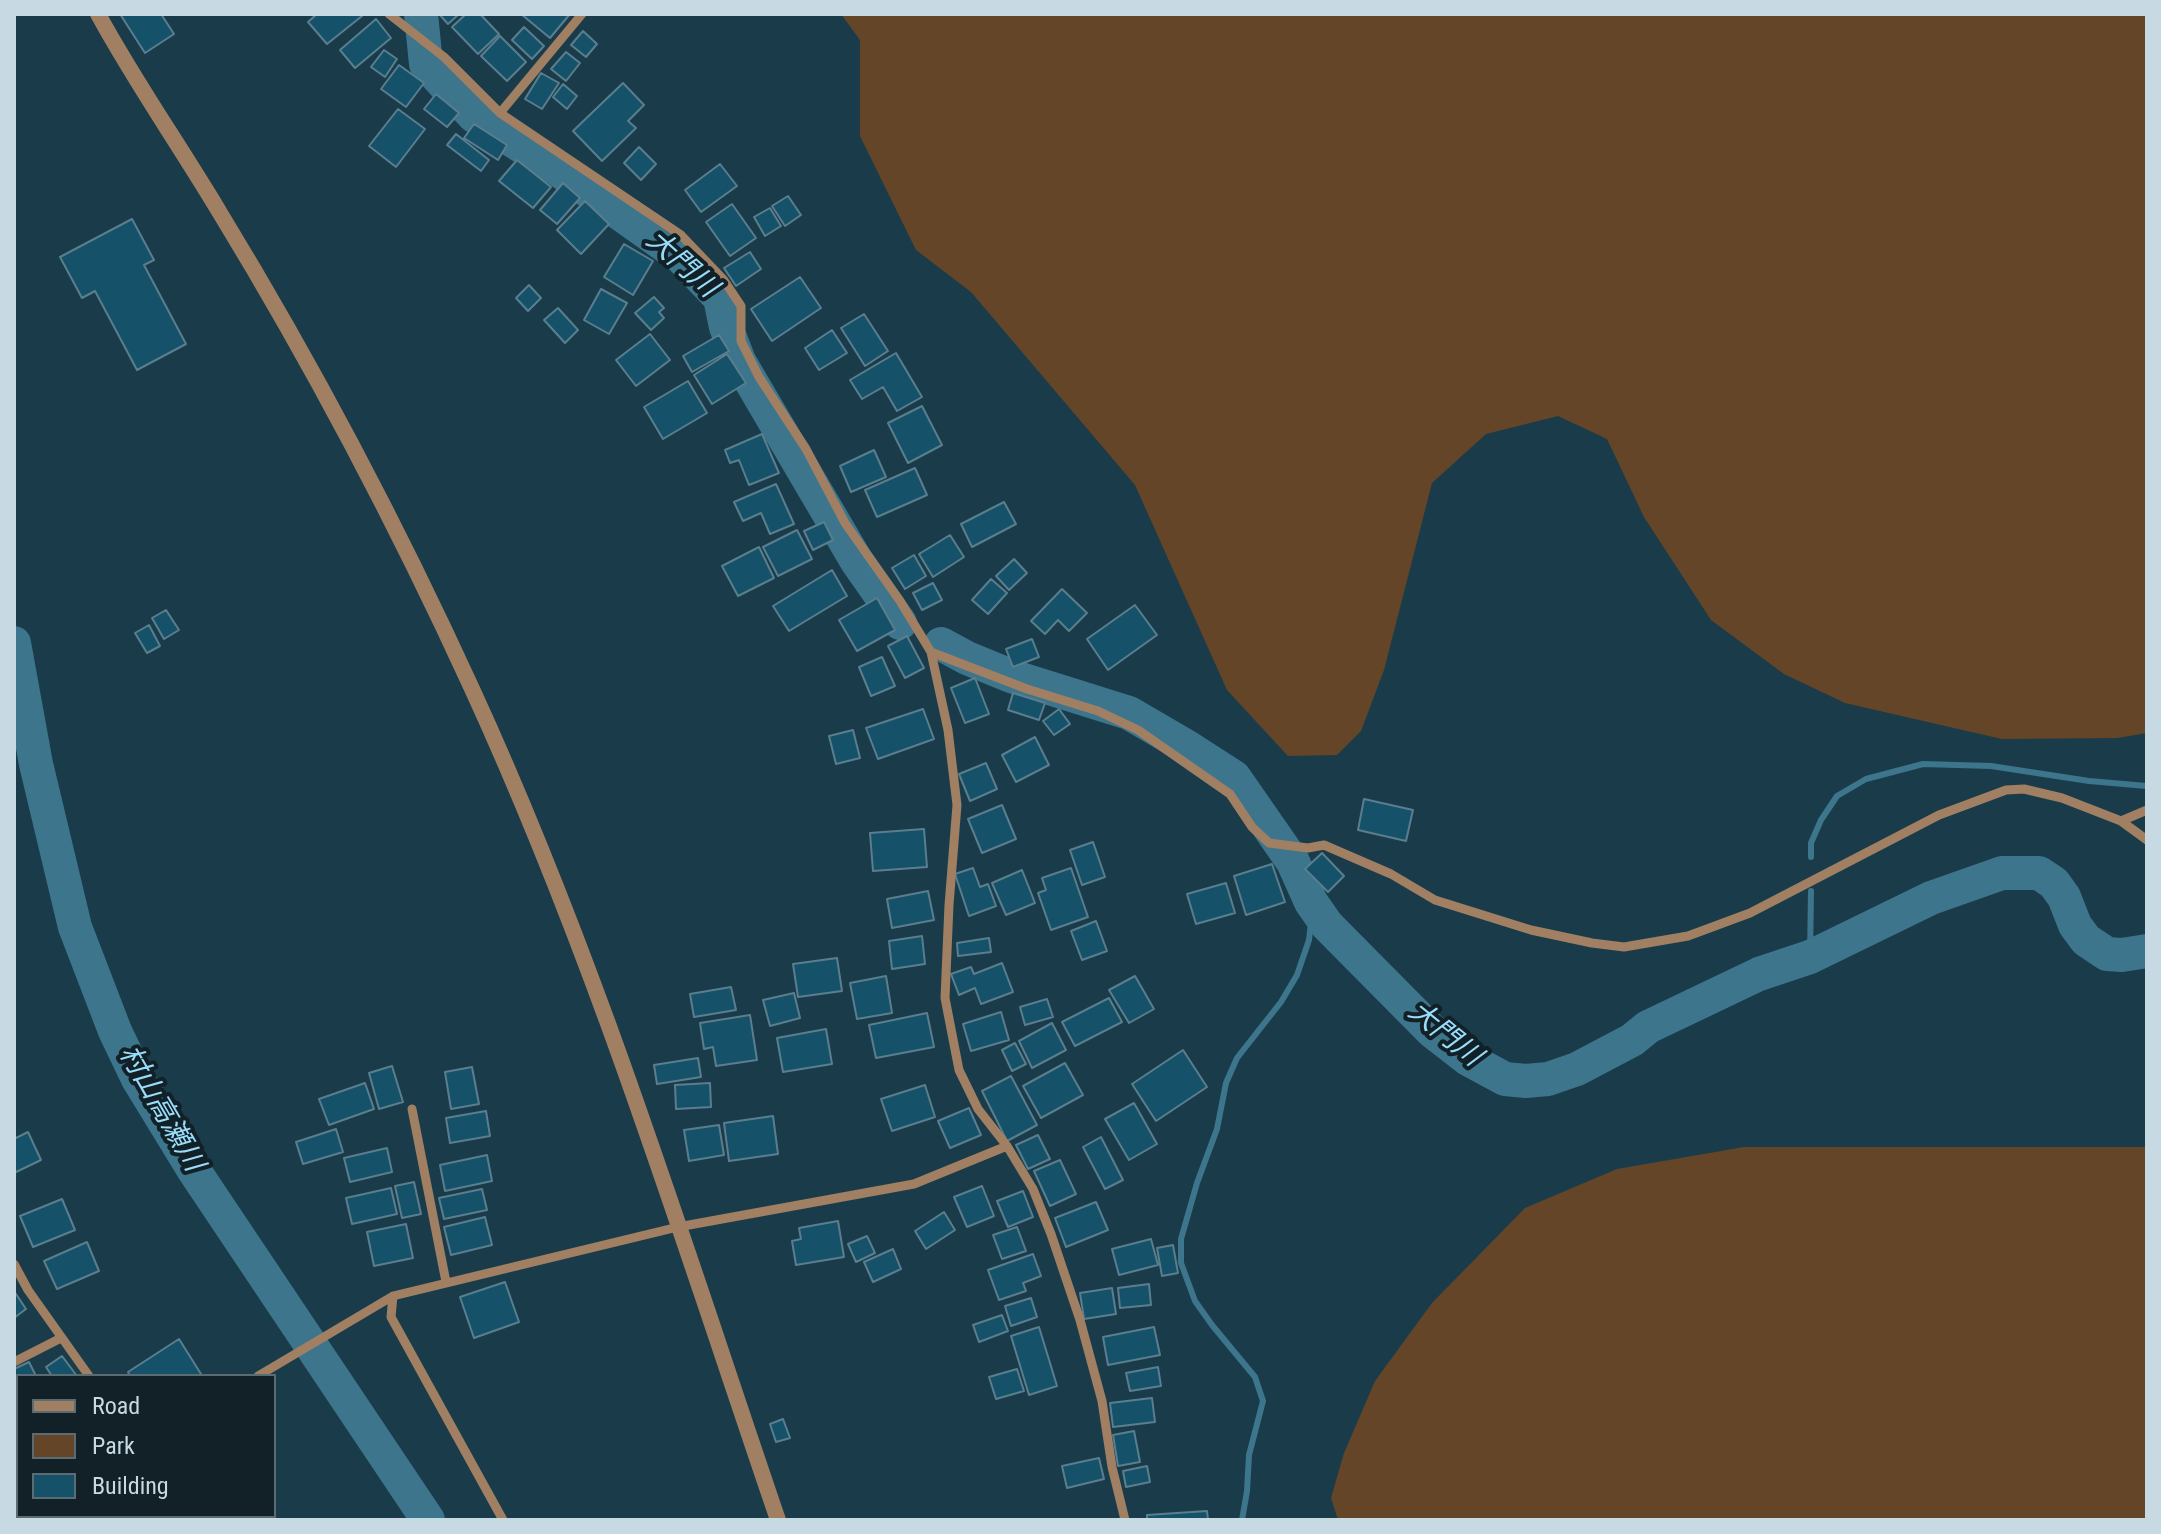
<!DOCTYPE html>
<html>
<head>
<meta charset="utf-8">
<style>
	body { margin:0 }
	#map { position:relative; width:2161px; height:1534px; overflow:hidden; background:#1a3c4a; font-family:"Roboto Condensed",sans-serif }
	canvas { display:block }
	.frame { position:absolute; inset:0; border:16px solid #c7d9e2; pointer-events:none }
	.legend { position:absolute; left:16px; top:1374px; width:260px; height:144px; box-sizing:border-box; background:#122127; border:2px solid #5a6b72; margin:0; padding:10px 14px; list-style:none; font-size:24px; color:#c7d9e2 }
	.legend li { display:flex; align-items:center; gap:16px; height:40px }
	.legend b { width:40px; border:2px solid #5a6b72 }
</style>
</head>
<body>
<div id="map">
<canvas width="2161" height="1534"></canvas>
<div class="frame"></div>
<ul class="legend">
<li><b style="height:10px;background:#a07f62"></b>Road</li>
<li><b style="height:22px;background:#654527"></b>Park</li>
<li><b style="height:22px;background:#155168"></b>Building</li>
</ul>
</div>
<script>
const ctx = document.querySelector('canvas').getContext('2d');
ctx.lineJoin = 'round';
function fill(path, color) { ctx.fillStyle = color; ctx.fill(path, 'evenodd'); }
function strokePath(path, color, width, dash) { ctx.strokeStyle = color; ctx.lineWidth = width; ctx.lineCap = dash ? 'butt' : 'round'; ctx.setLineDash(dash || []); ctx.stroke(path); }
function drawText(font, color, halo, rows, align = 'center') {
  ctx.font = font + ' "Roboto Condensed","Noto Sans JP",sans-serif'; ctx.lineWidth = 8; ctx.setLineDash([]); ctx.textBaseline = 'middle'; ctx.strokeStyle = halo; ctx.fillStyle = color; for (const [text, x, y, turn = 0] of rows) {
    ctx.save(); ctx.translate(x, y); ctx.rotate((+turn || 0) * Math.PI / 180); ctx.textAlign = isNaN(turn) ? turn : align; if (halo) ctx.strokeText(text, 0, 0); ctx.fillText(text, 0, 0); ctx.restore();
  }
}
const green = new Path2D(`
	M841 14H2147V733L2117 738 2002 739 1845 703 1784 674 1711 620 1644 517 1607 439 1558 416 1486 434 1432 483 1384 670 1361 731 1337 755 1288 756 1227 690 1135 485 971 292 916 250 860 136V40Z
	M1744 1147H2147V1520H1338L1331 1498 1344 1453 1375 1381 1432 1303 1525 1208 1617 1169Z`);
const stream = new Path2D(`
	M1811 857V843L1821 820 1837 796 1866 779 1923 764 1991 766 2089 781 2147 786
	M1810 957 1811 891
	M1242 1520 1247 1491 1249 1455 1263 1401 1255 1377 1212 1325 1195 1301 1181 1263V1239L1197 1183 1217 1129 1226 1083 1237 1058 1281 1002 1297 975 1309 940 1313 905`);
const river = new Path2D(`
	M421 14 426 64 445 85 474 116 557 169 681 257 720 298 726 327 739 361 856 560 900 623
	M14 643 36 764 75 927 115 1031 138 1079 193 1169 428 1520
	M941 644 967 658 1011 676 1129 713 1189 748 1234 777 1293 862 1311 902 1327 925 1432 1031 1468 1059 1505 1079 1526 1081 1548 1079 1577 1069 1632 1040 1648 1027 1759 974 1810 957 1931 898 2002 873H2039L2054 883 2064 897 2075 925 2086 940 2107 954 2122 955 2147 951`);
const building = new Path2D(`
	M120 14H161L174 34 145 53Z
	M317 14H361L362 16 327 44 308 22Z
	M439 14H459L448 24Z
	M466 14H480L499 34 478 54 452 27Z
	M521 14H570L550 38Z
	M376 19 391 38 355 68 340 50Z
	M524 27 544 46 532 59 512 40Z
	M583 31 597 44 586 57 571 45Z
	M500 36 526 62 507 81 481 56Z
	M384 50 397 59 385 77 371 67Z
	M566 52 580 63 566 81 551 69Z
	M399 65 424 83 406 107 381 89Z
	M541 73 559 83 542 109 525 99Z
	M623 83 644 105 628 121 636 128 602 161 573 131Z
	M563 84 577 96 567 109 553 97Z
	M436 94 459 113 447 127 424 109Z
	M398 109 425 129 396 167 369 146Z
	M474 124 507 145 498 160 464 138Z
	M456 134 489 160 481 171 447 145Z
	M639 147 656 164 641 180 624 163Z
	M517 160 551 187 533 208 499 181Z
	M720 164 737 186 701 212 685 190Z
	M563 183 580 198 557 224 540 210Z
	M788 196 801 215 785 226 772 206Z
	M585 201 609 224 581 254 557 230Z
	M732 204 756 238 730 256 706 222Z
	M770 208 781 226 765 236 754 217Z
	M132 219 154 260 144 265 186 344 137 370 95 291 82 298 60 257Z
	M624 244 653 261 633 295 604 277Z
	M750 252 761 269 736 286 724 268Z
	M800 277 821 308 772 341 751 309Z
	M529 285 541 298 528 311 516 298Z
	M601 289 627 303 609 334 584 320Z
	M654 297 664 308 659 312 664 318 651 330 635 313Z
	M558 308 578 330 565 343 544 320Z
	M864 314 888 351 865 366 841 328Z
	M832 330 847 353 819 370 805 348Z
	M650 334 670 360 636 386 616 360Z
	M719 335 729 351 692 372 683 356Z
	M896 353 922 397 897 411 883 387 862 399 850 380Z
	M727 354 746 383 712 404 694 375Z
	M688 381 707 413 663 439 644 407Z
	M922 406 942 445 908 463 888 423Z
	M762 434 779 473 749 485 739 460 730 463 725 450Z
	M874 450 886 477 851 492 840 466Z
	M915 468 927 495 877 517 865 490Z
	M776 484 794 524 770 534 761 513 743 521 734 502Z
	M1004 502 1016 524 972 547 961 524Z
	M824 522 833 540 813 550 804 531Z
	M797 530 812 559 778 576 763 547Z
	M950 535 964 557 933 577 919 554Z
	M759 547 774 578 738 596 722 566Z
	M914 555 926 576 905 589 892 568Z
	M1014 559 1027 573 1009 590 996 576Z
	M832 570 847 596 789 631 773 606Z
	M991 579 1007 593 988 614 972 600Z
	M933 583 942 600 922 610 913 593Z
	M1062 589 1087 613 1069 631 1058 620 1045 634 1031 621Z
	M877 598 895 630 857 651 839 620Z
	M1135 605 1157 635 1108 670 1087 639Z
	M166 610 179 630 164 639 152 618Z
	M149 625 160 646 147 653 135 633Z
	M907 636 924 668 905 678 888 646Z
	M1032 639 1039 657 1013 667 1006 649Z
	M882 657 895 686 871 696 859 667Z
	M975 678 989 714 965 723 951 688Z
	M1013 693 1045 703 1039 720 1008 710Z
	M923 709 934 739 878 759 866 728Z
	M1059 709 1070 724 1054 735 1043 721Z
	M853 730 860 758 836 764 829 736Z
	M1035 737 1049 765 1016 782 1002 755Z
	M986 763 997 789 970 801 959 774Z
	M1364 799 1413 810 1406 841 1358 830Z
	M1002 805 1016 839 982 853 968 819Z
	M924 829 927 867 873 871 870 833Z
	M1093 842 1105 877 1082 885 1070 850Z
	M1322 853 1344 876 1328 892 1305 869Z
	M1272 864 1285 902 1246 915 1234 876Z
	M973 868 980 887 988 884 996 906 969 916 955 874Z
	M1071 868 1088 917 1051 930 1038 893 1046 890 1042 878Z
	M1022 870 1035 903 1006 915 992 883Z
	M1226 883 1235 913 1196 924 1187 894Z
	M928 891 934 920 892 928 887 899Z
	M1096 921 1107 951 1082 960 1071 931Z
	M922 936 925 964 892 969 889 941Z
	M989 938 991 952 958 956 957 943Z
	M837 958 842 991 798 997 793 964Z
	M1002 963 1013 992 981 1004 975 988 959 995 951 974 971 967 974 974Z
	M886 976 892 1013 857 1019 850 983Z
	M1135 976 1154 1009 1129 1023 1109 990Z
	M731 987 736 1010 694 1017 690 994Z
	M794 993 800 1018 770 1026 763 1000Z
	M1109 998 1122 1022 1075 1046 1062 1022Z
	M1047 999 1053 1017 1025 1025 1020 1007Z
	M1001 1012 1009 1040 971 1051 963 1024Z
	M927 1013 934 1047 876 1058 869 1025Z
	M750 1015 757 1060 716 1066 713 1047 704 1049 700 1023Z
	M1052 1023 1066 1050 1032 1068 1019 1041Z
	M826 1029 832 1064 783 1072 777 1038Z
	M1015 1043 1026 1064 1012 1071 1002 1050Z
	M1183 1050 1207 1087 1156 1121 1132 1084Z
	M698 1058 701 1077 657 1084 654 1065Z
	M1065 1063 1083 1095 1041 1118 1023 1086Z
	M392 1066 403 1102 379 1109 369 1073Z
	M472 1067 479 1104 451 1109 445 1072Z
	M1011 1076 1037 1125 1007 1141 982 1091Z
	M365 1083 374 1109 329 1125 319 1099Z
	M710 1083 711 1107 676 1109 675 1085Z
	M925 1085 935 1117 892 1131 881 1099Z
	M1134 1103 1157 1144 1129 1160 1105 1119Z
	M969 1108 981 1135 950 1148 938 1121Z
	M486 1111 490 1136 450 1143 446 1118Z
	M773 1116 778 1154 729 1161 724 1123Z
	M719 1125 724 1155 689 1161 684 1130Z
	M336 1129 343 1152 303 1164 296 1142Z
	M28 1132 41 1160 14 1173V1139Z
	M1038 1135 1050 1159 1028 1169 1016 1145Z
	M1101 1137 1123 1180 1105 1189 1083 1147Z
	M387 1148 392 1172 350 1182 344 1158Z
	M487 1155 492 1181 445 1191 440 1165Z
	M1060 1160 1076 1194 1050 1206 1034 1171Z
	M414 1182 421 1214 402 1218 395 1186Z
	M982 1186 994 1216 967 1227 954 1197Z
	M391 1188 397 1214 352 1224 346 1198Z
	M482 1189 487 1210 444 1219 439 1198Z
	M1023 1191 1033 1217 1008 1227 997 1201Z
	M62 1199 75 1230 33 1247 20 1216Z
	M1096 1202 1108 1230 1066 1247 1055 1218Z
	M944 1212 955 1230 926 1249 915 1231Z
	M485 1217 492 1245 451 1255 444 1227Z
	M838 1221 844 1257 796 1265 792 1241 801 1239 799 1228Z
	M406 1224 413 1258 374 1266 367 1232Z
	M1017 1227 1026 1251 1002 1259 993 1235Z
	M867 1236 875 1253 856 1262 848 1244Z
	M1151 1239 1158 1265 1119 1275 1112 1249Z
	M87 1242 99 1271 57 1289 44 1261Z
	M1173 1245 1178 1273 1162 1276 1157 1248Z
	M893 1249 901 1269 873 1282 864 1262Z
	M1033 1254 1041 1276 1023 1283 1026 1291 999 1300 988 1270Z
	M505 1282 519 1322 474 1338 460 1297Z
	M1149 1284 1151 1305 1120 1308 1118 1288Z
	M1112 1288 1116 1314 1084 1319 1080 1293Z
	M14 1291 26 1309 14 1318Z
	M1031 1298 1037 1317 1011 1326 1005 1306Z
	M1002 1315 1008 1331 979 1342 973 1325Z
	M1039 1327 1057 1386 1029 1395 1011 1336Z
	M1154 1327 1160 1355 1108 1365 1103 1337Z
	M179 1339 201 1374 197 1376H130L128 1372Z
	M62 1356 77 1376H52L46 1367Z
	M29 1362 36 1376H18V1411L14 1413V1369Z
	M1158 1367 1161 1386 1130 1391 1126 1373Z
	M1017 1369 1024 1391 996 1399 989 1377Z
	M1152 1398 1155 1422 1113 1427 1110 1403Z
	M783 1419 790 1438 776 1442 770 1424Z
	M1134 1431 1140 1462 1118 1466 1113 1435Z
	M14 1445H18V1472L14 1448Z
	M1099 1458 1104 1479 1067 1488 1062 1466Z
	M1147 1466 1150 1482 1126 1487 1123 1471Z
	M18 1480V1507L14 1508V1481Z
	M1207 1511 1208 1520H1147V1515Z
	M75 1516H111L112 1517 97 1520H76Z
	M138 1516H148L149 1520H124Z`);
const service = new Path2D(`
	M389 14 444 57 500 113 681 235 723 279 741 306V341L759 377 806 449 845 523 900 601 931 652 948 730 957 805 949 905 945 998 959 1070 978 1109 1007 1146 1033 1189 1051 1234 1080 1320 1102 1401 1112 1467 1125 1520
	M500 113 582 14
	M931 652 1027 689 1098 711 1138 730 1230 794 1252 827 1269 843 1308 848 1324 845 1391 874 1435 900 1531 930 1592 943 1624 947 1688 936 1750 913 1939 815 2006 790 2024 789 2062 798 2121 821 2147 840
	M2121 821 2147 810
	M412 1109 446 1282
	M14 1264 28 1290 89 1376
	M393 1296 391 1317 503 1520
	M14 1362 61 1338
	M258 1376 393 1296 678 1227 914 1184 1007 1146
	M156 1516 157 1520`);
const tertiary = new Path2D(`
	M98 14C135 82 180 146 220 213 314 367 398 527 473 691 596 959 683 1242 778 1520`);
const waterNames = [
	["大門川",681,265,42],
	["大門川",1444,1035,39],
	["村山高瀬川",160,1109,60]
];
fill(green, '#654527');
strokePath(stream, '#3d758d', 6);
strokePath(river, '#3d758d', 34);
fill(building, '#155168');
strokePath(building, '#5a7e8d', 2);
strokePath(service, '#a07f62', 9);
strokePath(tertiary, '#a07f62', 16);
drawText('italic 28px', '#99ddfa', '#122127', waterNames);
</script>
</body>
</html>
